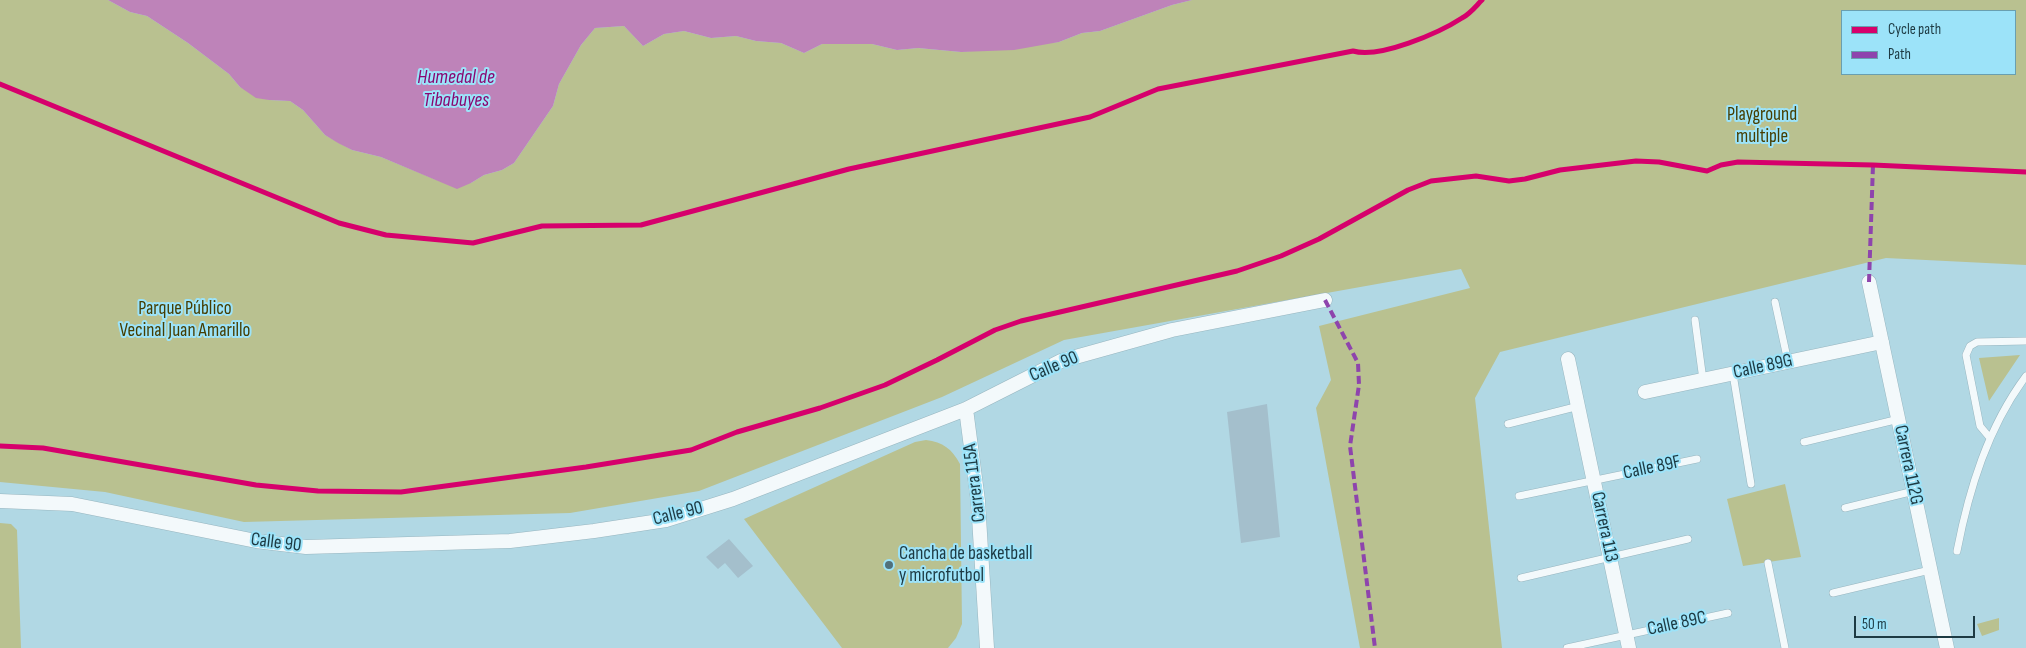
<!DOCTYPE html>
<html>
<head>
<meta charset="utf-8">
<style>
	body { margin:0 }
	#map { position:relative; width:2026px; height:648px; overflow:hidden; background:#b1d8e4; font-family:"Sofia Sans Condensed",sans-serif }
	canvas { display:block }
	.legend { position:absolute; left:1841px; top:10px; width:175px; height:65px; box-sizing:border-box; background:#9ce3f9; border:1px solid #699fb0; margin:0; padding:6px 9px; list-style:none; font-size:15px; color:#1d3a43 }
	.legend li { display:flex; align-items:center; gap:10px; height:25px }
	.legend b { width:25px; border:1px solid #699fb0 }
	.scale { position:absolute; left:1854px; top:616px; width:121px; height:22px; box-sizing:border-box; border:2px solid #1d3a43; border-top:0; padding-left:6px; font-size:15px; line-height:18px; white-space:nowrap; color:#1d3a43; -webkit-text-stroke:4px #9ce3f9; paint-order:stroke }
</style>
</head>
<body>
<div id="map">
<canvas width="2026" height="648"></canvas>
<ul class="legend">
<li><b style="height:6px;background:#d6006c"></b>Cycle path</li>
<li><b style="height:6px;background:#8e44ad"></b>Path</li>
</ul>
<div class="scale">50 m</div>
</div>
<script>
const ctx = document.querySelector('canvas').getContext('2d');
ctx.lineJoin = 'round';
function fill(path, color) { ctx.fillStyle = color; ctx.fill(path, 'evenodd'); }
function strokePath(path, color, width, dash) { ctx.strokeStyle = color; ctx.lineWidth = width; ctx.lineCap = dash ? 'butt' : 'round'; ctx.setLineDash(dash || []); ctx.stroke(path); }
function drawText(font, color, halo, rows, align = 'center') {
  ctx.font = font + ' "Sofia Sans Condensed",sans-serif'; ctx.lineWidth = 4; ctx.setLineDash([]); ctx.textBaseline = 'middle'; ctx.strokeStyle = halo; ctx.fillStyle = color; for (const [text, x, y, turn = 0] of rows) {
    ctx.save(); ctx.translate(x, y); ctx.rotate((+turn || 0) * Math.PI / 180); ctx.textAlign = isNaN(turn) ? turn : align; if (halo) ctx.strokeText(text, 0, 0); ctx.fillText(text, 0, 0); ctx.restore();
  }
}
const green = new Path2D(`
	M0 0H108L130 12 147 16 188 43 229 74 240 87 269 100 290 101 303 110 325 135 352 150 381 157 439 181 471 183 484 175 502 170 514 163 553 106 559 84 581 45 595 28 624 26 643 46 664 34 684 31 711 38 736 36 756 41 781 43 804 53 822 44H872L897 50 918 48 961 52 1059 42 1082 33 1100 31 1172 5 1192 0H2026V265L1886 258 1500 352 1475 398 1502 648H1360L1316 408 1331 380 1319 326 1470 288 1461 269 1064 340 942 397 699 491 570 513 244 522 105 492 0 482ZM1842 11H2015V74H1842Z
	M2020 355 1989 401 1979 358Z
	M926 440C943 442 952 449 960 464L962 624 956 638 948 648H842L744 519 915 442Z
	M1785 484 1801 557 1743 566 1727 499Z
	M0 523 11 524 17 530 21 648H0Z
	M1999 618V630L1982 636 1977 624Z`);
const water = new Path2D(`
	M108 0H1192L1172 5 1100 31 1082 33 1059 42 1014 50 961 52 918 48 897 50 872 44H822L804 53 781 43 756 41 736 36 711 38 684 31 664 34 643 46 624 26 595 28 581 45 559 84 553 106 514 163 502 170 484 175 471 183 457 189 381 157 352 150 338 143 325 135 303 110 290 101 269 100 256 98 240 87 229 74 188 43 147 16 130 12Z`);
const building = new Path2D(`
	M1267 404 1280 537 1241 543 1227 412Z
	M729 539 753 566 738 578 725 563 718 569 706 557Z`);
const service = new Path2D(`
	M1775 302 1788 362
	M1695 320 1703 380
	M1733 374 1751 484
	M1508 424 1579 406
	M1990 438 1980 426 1966 355 1970 346 1977 342 2026 341
	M1804 442 1899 419
	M1519 496 1697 459
	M1845 508 1914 491
	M1957 551C1969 489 1988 427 2026 376
	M1768 563 1785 648
	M1521 578 1688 539
	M1833 593 1930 570
	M1567 648 1728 613`);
const minor = new Path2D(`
	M1869 282 1947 648
	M1568 359 1629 648
	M1645 392 1882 342
	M966 409 978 501 987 648
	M0 501 72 504 256 541 306 547 510 541 594 531 666 520 733 499 966 409 1061 361 1172 330 1325 300`);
const quiet = new Path2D(`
	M1869 282 1873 165
	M1325 300 1358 363 1359 385 1350 446 1375 648`);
const cycleway = new Path2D(`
	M0 84 339 223 386 235 473 243 542 226 641 225 849 169 1090 117 1158 89 1353 51C1379 59 1439 33 1462 18 1470 14 1476 6 1482 0
	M0 446 43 448 256 485 318 491 401 492 586 467 691 450 737 432 820 408 885 385 937 360 995 330 1021 321 1237 271 1281 256 1319 239 1408 190 1431 181 1476 176 1509 181 1525 179 1560 170 1636 161 1659 162 1707 171 1721 165 1738 162 1873 165 2026 172`);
const markers = [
	[889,565,5,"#51717b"]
];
const parkNames = [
	["Playground",1762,115],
	["multiple",1762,137],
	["Parque Público",185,309],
	["Vecinal Juan Amarillo",185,331]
];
const streetNames = [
	["Calle 90",1054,367,-23],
	["Calle 89G",1763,367,-12],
	["Carrera 112G",1908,465,78],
	["Calle 89F",1652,468,-12],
	["Carrera 115A",975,483,-97],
	["Calle 90",678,514,-14],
	["Carrera 113",1604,527,78],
	["Calle 90",276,543,7],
	["Calle 89C",1677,624,-12]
];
const poiNames = [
	["Cancha de basketball",899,554],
	["y microfutbol",899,576]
];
const waterNames = [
	["Humedal de",456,78],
	["Tibabuyes",456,101]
];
fill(green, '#b9c190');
fill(water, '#be83b9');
fill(building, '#a4bfcc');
strokePath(service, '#97b5bf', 8);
strokePath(minor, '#97b5bf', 15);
strokePath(service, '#f3f9fb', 7);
strokePath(minor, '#f3f9fb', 14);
strokePath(quiet, '#8e44ad', 4, [8, 4]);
strokePath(cycleway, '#d6006c', 5);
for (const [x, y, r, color] of markers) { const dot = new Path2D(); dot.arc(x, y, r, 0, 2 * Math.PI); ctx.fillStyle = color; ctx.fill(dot); strokePath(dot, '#9ce3f9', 2); }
drawText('19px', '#463d01', '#9ce3f9', parkNames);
drawText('19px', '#1d3a43', '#9ce3f9', streetNames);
drawText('19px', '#1d3a43', '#9ce3f9', poiNames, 'left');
drawText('italic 20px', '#8a0670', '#9ce3f9', waterNames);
</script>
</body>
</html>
